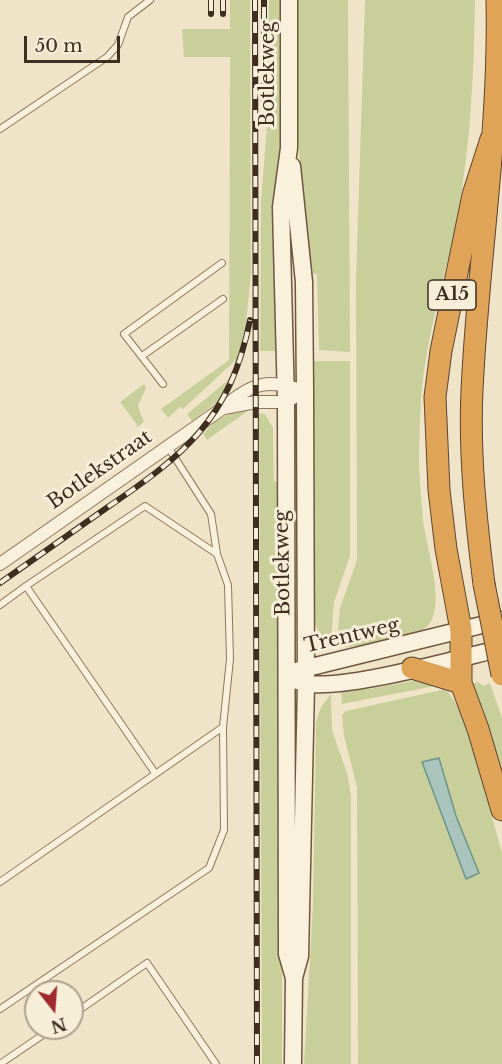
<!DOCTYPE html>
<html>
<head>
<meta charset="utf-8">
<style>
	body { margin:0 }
	#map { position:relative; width:502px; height:1064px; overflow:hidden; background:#f0e4c8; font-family:"Libre Baskerville",serif }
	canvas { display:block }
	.north { position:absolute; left:24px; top:980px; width:60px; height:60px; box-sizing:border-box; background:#f7eed8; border:2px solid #ada18e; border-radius:50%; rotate:163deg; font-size:16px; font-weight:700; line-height:24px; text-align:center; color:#3d2e20 }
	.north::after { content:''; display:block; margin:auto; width:21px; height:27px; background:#9e2a2b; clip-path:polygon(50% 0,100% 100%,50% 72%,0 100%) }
	.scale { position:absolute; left:24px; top:36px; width:96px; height:27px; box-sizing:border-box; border:3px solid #3d2e20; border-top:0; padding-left:8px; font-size:18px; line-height:21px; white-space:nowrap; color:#3d2e20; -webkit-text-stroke:4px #f7eed8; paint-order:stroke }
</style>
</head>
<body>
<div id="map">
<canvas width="502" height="1064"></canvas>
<div class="north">N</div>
<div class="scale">50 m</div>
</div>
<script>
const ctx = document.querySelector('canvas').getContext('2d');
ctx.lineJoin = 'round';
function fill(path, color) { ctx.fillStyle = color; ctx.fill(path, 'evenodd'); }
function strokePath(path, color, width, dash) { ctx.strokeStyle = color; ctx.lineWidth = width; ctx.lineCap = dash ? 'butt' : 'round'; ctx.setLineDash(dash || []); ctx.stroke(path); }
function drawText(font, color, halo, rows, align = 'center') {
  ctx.font = font + ' "Libre Baskerville",serif'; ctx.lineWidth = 6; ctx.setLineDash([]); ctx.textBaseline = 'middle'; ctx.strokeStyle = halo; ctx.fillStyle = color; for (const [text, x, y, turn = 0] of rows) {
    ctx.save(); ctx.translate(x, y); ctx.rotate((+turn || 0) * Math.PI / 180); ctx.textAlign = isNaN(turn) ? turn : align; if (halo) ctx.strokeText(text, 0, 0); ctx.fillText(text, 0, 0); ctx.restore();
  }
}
const green = new Path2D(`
	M230 0H250L251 274 246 323 238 358 183 409 180 407 168 418 161 409 229 360 230 57H184L182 29H230Z
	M269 0H281L282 150 275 196V351H260L261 200 267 126Z
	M297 0H348L350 352 319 350 317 274H313L307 251 297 128Z
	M365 0H475C474 70 471 138 459 207 449 262 432 316 424 371 420 398 420 425 419 453 419 475 421 498 423 520 426 546 445 601 430 623 420 639 360 647 341 647L338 627 340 608 357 560 356 279Z
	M310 361H350V556L334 602 331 643 320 634 313 620Z
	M232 377 220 400 192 421 187 414Z
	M144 384 146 388 138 406 144 422 136 428 137 425 120 402Z
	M252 408 207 440 203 434C214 420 234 409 252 408Z
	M259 413 265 414 273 428 274 481 277 482 283 510 282 1064H262Z
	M418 680 440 685 342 704 341 689H370Z
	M478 682 483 686 490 683 502 718V793L471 684Z
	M446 689 458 707 468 730 502 853V1064H358L357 787 344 736 342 715 346 711ZM439 758 456 816 479 873 422 762Z
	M331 694 332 730 348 776 351 797V1064H304L313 903 316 722 321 707Z`);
const water = new Path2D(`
	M439 758 456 816 479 873 466 879 422 762Z`);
const service = new Path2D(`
	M0 129 107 57 118 45 128 17 150 0
	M142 356 223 299
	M163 384 124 334 222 263
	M0 605 26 586
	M155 773 26 586 145 506 217 554
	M0 882 223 727
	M0 1009 209 868 224 830 223 727 230 659 228 585 217 554 211 514 168 447
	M72 1015 147 963 216 1064
	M0 1064 53 1028`);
const minor = new Path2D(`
	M224 408 256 402H286L293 398
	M0 564 223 408C251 383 270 377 305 392`);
const secondary = new Path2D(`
	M289 0V148L281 207 286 402 287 954 294 978
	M292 166 304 282 305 392 306 685 300 956 294 978 293 1064
	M299 670 502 620
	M298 681C328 696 463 657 502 648`);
const motorway = new Path2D(`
	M491 139 473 195 441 351 435 397 439 490 446 549 461 630V683L478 729 502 810
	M484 584C476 520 469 455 472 390 478 260 500 130 497 0
	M412 668 461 683`);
const rail = new Path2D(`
	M211 0V14
	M223 0V14
	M255 0 257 1064
	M264 106V0
	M0 583C35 558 70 534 105 509 184 455 230 420 250 320`);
const motorwayBridge = new Path2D(`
	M484 584 502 675`);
const shields = [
	[452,295,48]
];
const shieldNames = [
	["A15",452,295]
];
const streetNames = [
	["Botlekweg",268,74,-90],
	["Botlekstraat",100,470,-35],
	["Botlekweg",283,563,-91],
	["Trentweg",352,636,-13]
];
fill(green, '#c9cf9b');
fill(water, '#a9c4bc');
strokePath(water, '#6f938a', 1.5);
strokePath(service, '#8d765c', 8);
strokePath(minor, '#8d765c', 14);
strokePath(secondary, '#6f573f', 19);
strokePath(motorway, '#5b4430', 23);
strokePath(service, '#faf1dc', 6);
strokePath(minor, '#faf1dc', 12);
strokePath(secondary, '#faf1dc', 16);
strokePath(motorway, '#e0a458', 21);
strokePath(rail, '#3d2e20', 6);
strokePath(rail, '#f7eed8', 4, [11]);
strokePath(motorwayBridge, '#5b4430', 23, []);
strokePath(motorwayBridge, '#e0a458', 21);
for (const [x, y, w] of shields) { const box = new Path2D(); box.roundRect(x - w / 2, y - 15, w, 30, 4.5); ctx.fillStyle = '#f7eed8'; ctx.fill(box); strokePath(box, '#3d2e20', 1.5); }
drawText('bold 18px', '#3d2e20', null, shieldNames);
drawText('20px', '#3d2e20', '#f7eed8', streetNames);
</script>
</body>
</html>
